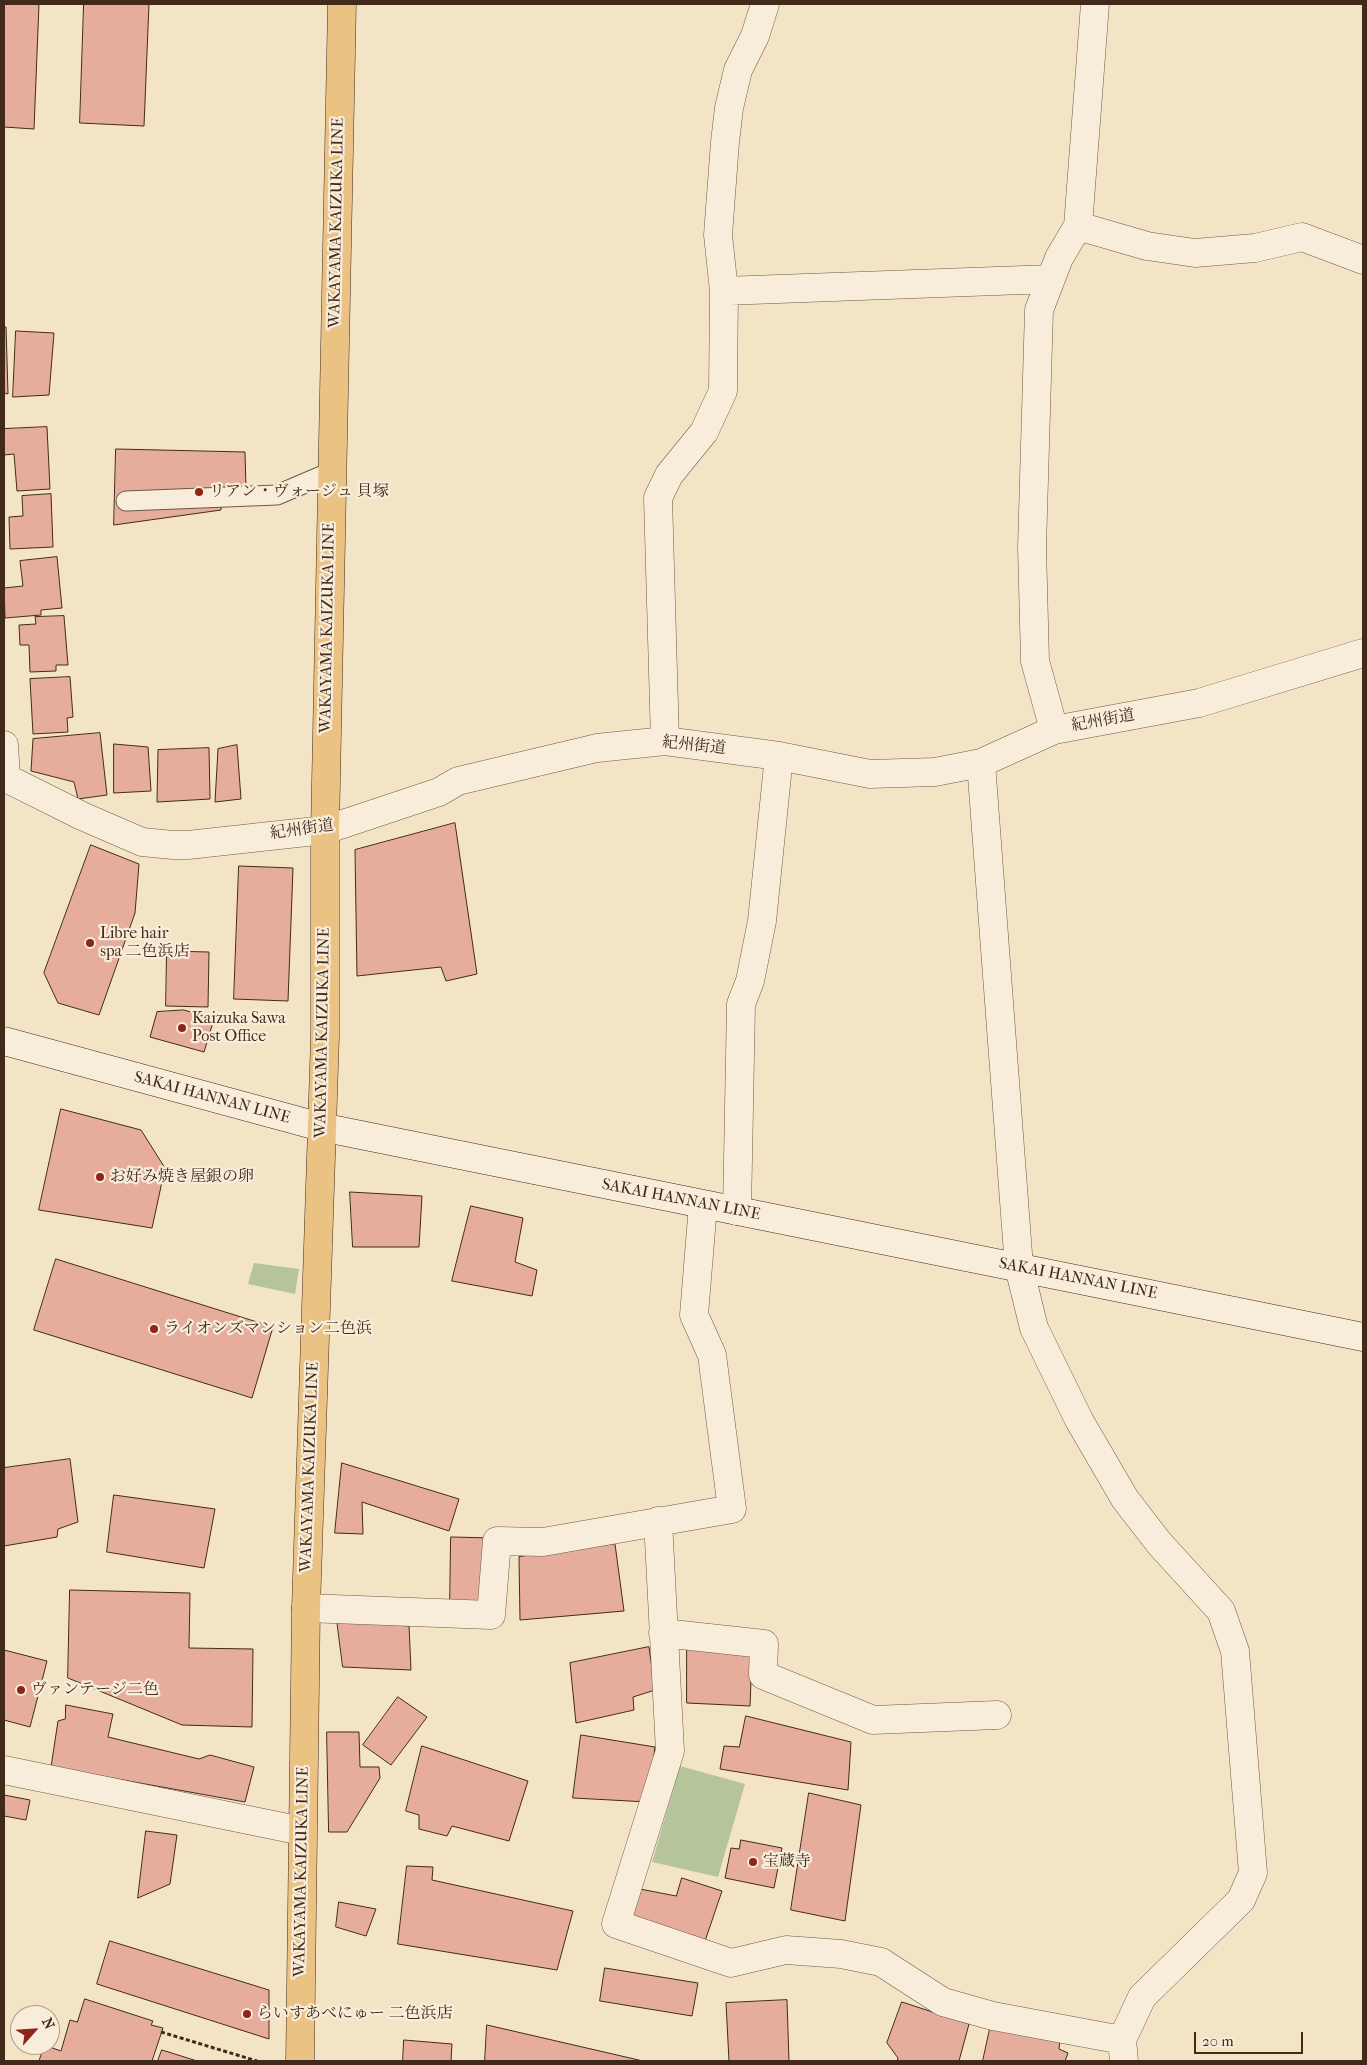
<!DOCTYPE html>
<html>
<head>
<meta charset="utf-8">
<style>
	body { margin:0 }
	#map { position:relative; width:1367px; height:2065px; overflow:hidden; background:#f4e4c6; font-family:"IM FELL French Canon",serif }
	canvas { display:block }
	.frame { position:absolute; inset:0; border:5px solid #422a1b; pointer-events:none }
	.north { position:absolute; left:10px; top:2005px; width:50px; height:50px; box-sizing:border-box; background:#f8edda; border:1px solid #af9f8e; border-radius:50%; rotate:64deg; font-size:14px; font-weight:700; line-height:20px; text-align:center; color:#422a1b }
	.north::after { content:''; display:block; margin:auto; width:18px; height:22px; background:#8f2418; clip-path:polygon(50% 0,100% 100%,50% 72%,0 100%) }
	.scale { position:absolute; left:1194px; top:2032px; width:109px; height:22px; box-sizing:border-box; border:2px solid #422a1b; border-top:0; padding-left:6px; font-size:15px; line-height:18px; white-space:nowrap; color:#422a1b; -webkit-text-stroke:4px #f8edda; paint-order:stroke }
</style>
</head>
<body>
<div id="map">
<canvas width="1367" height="2065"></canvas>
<div class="frame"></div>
<div class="north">N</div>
<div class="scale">20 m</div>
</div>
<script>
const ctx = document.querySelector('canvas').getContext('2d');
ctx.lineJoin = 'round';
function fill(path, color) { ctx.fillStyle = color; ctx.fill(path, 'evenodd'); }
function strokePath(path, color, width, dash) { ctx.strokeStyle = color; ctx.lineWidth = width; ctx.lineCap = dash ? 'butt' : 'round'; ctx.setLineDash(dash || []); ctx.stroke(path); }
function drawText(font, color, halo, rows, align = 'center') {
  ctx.font = font + ' "IM FELL French Canon","Noto Serif JP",serif'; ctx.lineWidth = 4.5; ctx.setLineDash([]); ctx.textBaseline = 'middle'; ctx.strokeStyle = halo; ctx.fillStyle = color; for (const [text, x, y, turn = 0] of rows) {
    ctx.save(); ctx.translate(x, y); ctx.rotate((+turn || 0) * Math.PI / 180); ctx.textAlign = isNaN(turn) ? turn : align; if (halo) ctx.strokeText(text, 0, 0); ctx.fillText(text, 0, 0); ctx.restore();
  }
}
const green = new Path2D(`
	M254 1263 299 1269 295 1294 248 1284Z
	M680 1766 745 1784 718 1877 652 1862Z`);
const building = new Path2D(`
	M4 4H39L34 129 4 127Z
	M84 4H149L144 126 80 123Z
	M4 327H6L8 394 4 393Z
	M16 331 54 333 49 395 13 397Z
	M47 427 50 489 17 491 14 454 4 455V429Z
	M116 449 245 452 246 489H222L221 510 114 525Z
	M51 494 53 547 10 549 9 517 23 516 22 496Z
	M57 557 62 608 41 610V615L5 618 4 588 23 586 20 561Z
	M64 616 68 665H56V671L30 672 29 645H20L19 625 36 624 35 617Z
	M70 677 73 717 67 718 68 732 33 734 30 679Z
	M100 733 107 795 78 799 74 782 31 771 33 739Z
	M114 744 148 747 151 791 114 793Z
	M237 745 241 799 215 802 218 749Z
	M209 748 210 799 157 802 158 750Z
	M455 823 477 974 446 981 441 967 357 976 355 850Z
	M91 845 139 864 135 913 99 1015 58 1003 44 973Z
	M239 866 293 868 288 1001 234 999Z
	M167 951 209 952 208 1007 166 1006Z
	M184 1010 214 1019 204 1052 150 1037 157 1012Z
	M61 1109 141 1130 165 1168 152 1228 39 1210Z
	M350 1192 422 1196 419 1247H353Z
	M471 1206 523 1218 515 1262 537 1270 532 1296 452 1281Z
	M56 1259 273 1327 252 1398 34 1330Z
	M70 1459 78 1522 58 1529 57 1537 4 1546V1468Z
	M342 1463 459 1499 449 1531 362 1502 363 1534 335 1533Z
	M114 1495 215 1509 204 1568 107 1552Z
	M451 1537 494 1538 489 1606 450 1607Z
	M615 1544 624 1611 520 1620 519 1557Z
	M70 1590 190 1593 189 1648 253 1649 252 1727 182 1725 68 1678Z
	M337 1620 409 1626 411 1670 343 1667Z
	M649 1647 655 1690 633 1697 634 1710 576 1723 570 1663Z
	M687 1647 752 1654 750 1706 687 1703Z
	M4 1650 47 1661 30 1727 4 1720Z
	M398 1697 427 1717 391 1765 363 1745Z
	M66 1705 113 1714 108 1737 199 1759 210 1755 254 1767 245 1802 51 1767 58 1721 65 1719Z
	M746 1716 851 1742 848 1790 720 1769 724 1746 739 1747Z
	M327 1732H359L360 1767H379L380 1778 347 1832H329Z
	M581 1735 655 1747 648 1802 573 1798Z
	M422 1746 528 1781 509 1841 452 1826 447 1836 419 1829V1815L406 1811Z
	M809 1793 861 1805 845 1921 791 1910Z
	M4 1795 30 1800 26 1820 4 1816Z
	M146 1831 177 1835 170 1884 138 1898Z
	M741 1840 782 1848 774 1888 725 1878 731 1848 739 1849Z
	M407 1866 433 1867 432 1880 573 1911 557 1970 398 1944Z
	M682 1878 722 1891 704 1944 631 1923 640 1889 676 1896Z
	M339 1902 376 1909 366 1936 336 1927Z
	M110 1941 269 1990V2039L97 1984Z
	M605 1968 698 1983 692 2016 600 2001Z
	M85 1999 153 2021 151 2025 163 2028 152 2061H39L44 2045 61 2051 70 2020 77 2022Z
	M787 2000 789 2061H729L726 2003Z
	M902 2002 969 2024 959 2061H897L898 2058 887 2043Z
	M991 2024 1060 2040 1059 2049 1068 2053 1065 2061H983Z
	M487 2025 643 2061H485Z
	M404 2040 452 2044 451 2061H403Z
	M162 2050 197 2061H158Z`);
const path = new Path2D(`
	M161 2032 257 2061`);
const service = new Path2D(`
	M126 501 277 495 331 472`);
const minor = new Path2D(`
	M1078 226 1147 246 1195 253 1255 248 1302 237 1363 260
	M724 291 1051 279
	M1054 730 1035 661 1032 547 1039 310 1059 258 1078 226 1095 4
	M665 741 658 498 669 475 704 432 723 391 724 291 718 235 725 142 729 108 738 70 755 36 765 4
	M4 745 6 777
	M981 763 1019 1267 1034 1328 1079 1420 1125 1499 1159 1543 1221 1611 1235 1651 1253 1873 1241 1900 1142 1997 1122 2040 1124 2061
	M4 777 82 816 142 842 173 845H188L325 830 439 792 458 781 597 748 665 741 779 756 870 774 935 772 981 763 1054 730 1199 703 1363 653
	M737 1211 741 1004 750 981 762 921 779 756
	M658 1521 670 1751 616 1924 731 1963 786 1950 841 1954 881 1962 943 2002 993 2016 1122 2040
	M306 1608 491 1615 497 1541 543 1542 732 1509 712 1355 694 1315 703 1205
	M663 1633 764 1644 763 1675 873 1720 997 1715`);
const tertiary = new Path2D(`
	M4 1770 302 1831`);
const secondary = new Path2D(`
	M4 1041 321 1127 1363 1337`);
const primary = new Path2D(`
	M300 2061 306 1608 325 1037V830L342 4`);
const markers = [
	[199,492,5,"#8f2418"],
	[90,943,5,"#8f2418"],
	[182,1028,5,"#8f2418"],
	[100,1177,5,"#8f2418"],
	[154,1329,5,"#8f2418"],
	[21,1690,5,"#8f2418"],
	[753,1862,5,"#8f2418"],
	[247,2014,5,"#8f2418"]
];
const streetNames = [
	["WAKAYAMA KAIZUKA LINE",337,223,-89],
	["WAKAYAMA KAIZUKA LINE",328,628,-89],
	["紀州街道",1103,721,-10],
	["紀州街道",694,746,6],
	["紀州街道",302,830,-8],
	["WAKAYAMA KAIZUKA LINE",323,1033,-89],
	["SAKAI HANNAN LINE",212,1098,15],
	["SAKAI HANNAN LINE",681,1200,11],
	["SAKAI HANNAN LINE",1078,1279,11],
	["WAKAYAMA KAIZUKA LINE",310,1467,-88],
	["WAKAYAMA KAIZUKA LINE",302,1872,-89]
];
const poiNames = [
	["リアン・ヴォージュ 貝塚",209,492],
	["Libre hair",100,934],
	["spa 二色浜店",100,952],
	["Kaizuka Sawa",192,1019],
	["Post Office",192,1037],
	["お好み焼き屋銀の卵",110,1177],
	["ライオンズマンション二色浜",164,1329],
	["ヴァンテージ二色",31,1690],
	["宝蔵寺",763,1862],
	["らいすあべにゅー 二色浜店",257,2014]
];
fill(green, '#b6c599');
fill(building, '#e6ad9c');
strokePath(building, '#422a1b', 1);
strokePath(service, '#6e5846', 21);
strokePath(minor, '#6e5846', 29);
strokePath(tertiary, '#6e5846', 29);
strokePath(secondary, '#422a1b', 29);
strokePath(primary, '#422a1b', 29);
strokePath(path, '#422a1b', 3, [4, 2.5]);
strokePath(service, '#f8edda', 19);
strokePath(minor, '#f8edda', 28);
strokePath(tertiary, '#f8edda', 28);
strokePath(secondary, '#f8edda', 28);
strokePath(primary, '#eac283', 28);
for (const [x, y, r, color] of markers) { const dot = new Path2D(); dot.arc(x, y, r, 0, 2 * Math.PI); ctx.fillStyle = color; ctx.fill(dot); strokePath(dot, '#f8edda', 2); }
drawText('16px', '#422a1b', '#f8edda', streetNames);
drawText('16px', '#422a1b', '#f8edda', poiNames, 'left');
</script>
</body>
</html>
